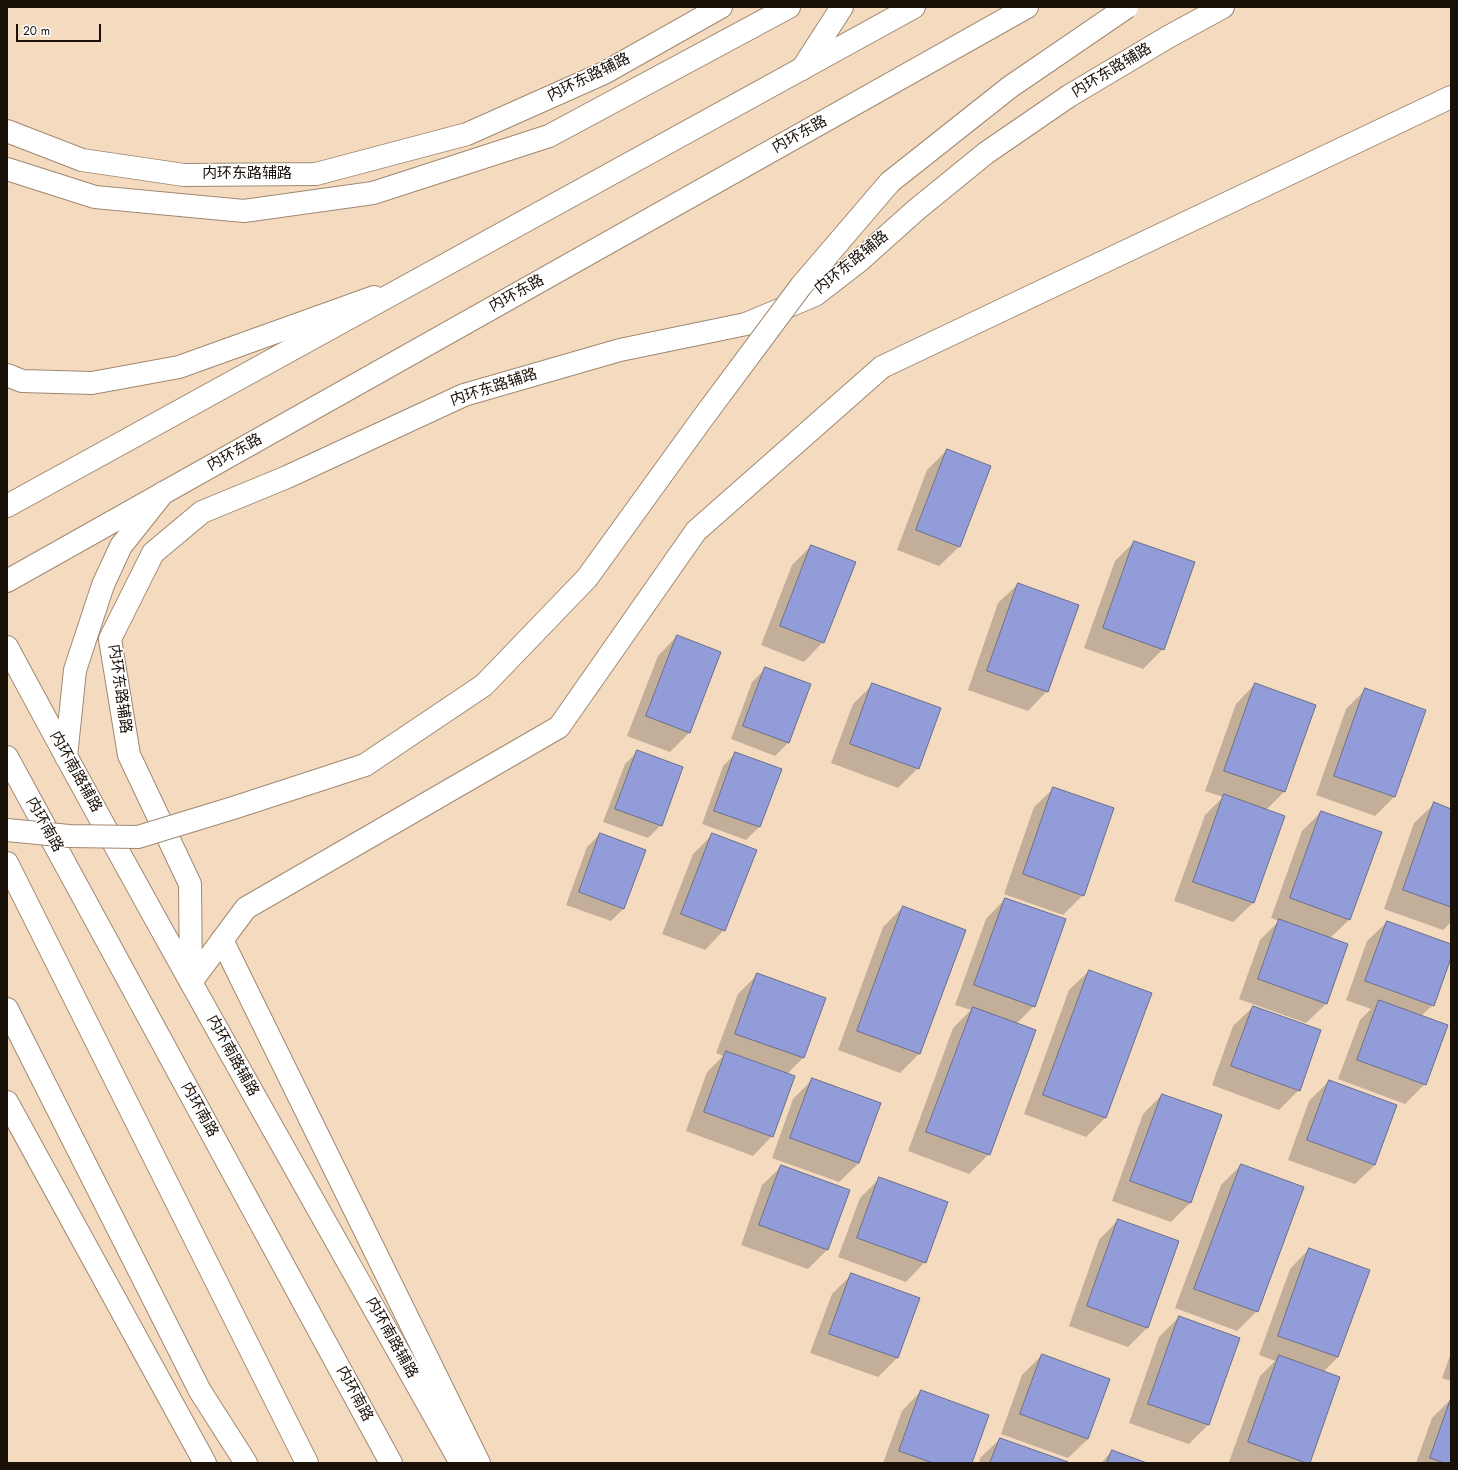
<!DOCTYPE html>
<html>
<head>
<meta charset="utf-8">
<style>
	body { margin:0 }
	#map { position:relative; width:1458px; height:1470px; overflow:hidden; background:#f4dbc0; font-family:Jost,sans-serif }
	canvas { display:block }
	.frame { position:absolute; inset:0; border:8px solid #191007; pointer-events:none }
	.scale { position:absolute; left:16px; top:24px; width:85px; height:18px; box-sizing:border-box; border:2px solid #191007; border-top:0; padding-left:5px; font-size:12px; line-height:14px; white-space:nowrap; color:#191007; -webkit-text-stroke:3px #fff; paint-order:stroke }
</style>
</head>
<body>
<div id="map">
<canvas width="1458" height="1470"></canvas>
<div class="frame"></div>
<div class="scale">20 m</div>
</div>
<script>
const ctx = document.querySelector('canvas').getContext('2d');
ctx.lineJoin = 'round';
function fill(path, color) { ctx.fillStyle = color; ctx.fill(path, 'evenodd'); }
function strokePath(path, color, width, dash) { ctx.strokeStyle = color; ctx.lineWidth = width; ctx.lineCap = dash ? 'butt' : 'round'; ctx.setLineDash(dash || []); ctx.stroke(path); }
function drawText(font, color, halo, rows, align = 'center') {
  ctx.font = font + ' Jost,"Noto Sans SC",sans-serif'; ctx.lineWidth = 3; ctx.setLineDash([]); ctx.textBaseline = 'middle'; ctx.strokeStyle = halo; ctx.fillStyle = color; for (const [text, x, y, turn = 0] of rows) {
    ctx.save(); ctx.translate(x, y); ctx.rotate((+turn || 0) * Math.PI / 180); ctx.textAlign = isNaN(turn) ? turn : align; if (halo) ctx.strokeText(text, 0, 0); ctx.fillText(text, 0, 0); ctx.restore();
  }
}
const shadow = new Path2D(`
	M947 450 990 467 959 547 939 566 897 550 927 470Z
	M1134 542 1163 649 1143 669 1084 648 1115 561Z
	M811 546 823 642 804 662 761 645 792 565Z
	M1018 584 1047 691 1028 711 968 690 998 603Z
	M677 636 689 733 670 752 627 736 658 656Z
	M765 669 788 743 775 756 731 739 752 682Z
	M1255 684 1315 706 1284 792 1266 810 1284 817 1253 903 1233 922 1174 901 1205 815 1223 797 1205 791 1236 704Z
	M872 685 918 768 898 788 831 763 853 704Z
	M1366 689 1394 797 1375 816 1316 795 1346 709Z
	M638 751 661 825 648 838 603 822 625 764Z
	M736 753 780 769 759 827 746 840 702 824 723 766Z
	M1054 788 1083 895 1063 915 1004 894 1034 807Z
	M1434 804 1451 810V922L1443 930 1384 909 1414 823Z
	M1321 812 1350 919 1330 938 1347 944 1326 1004 1306 1023 1239 999 1260 940 1279 921 1271 918 1302 831Z
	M600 834 624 908 611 921 566 905 587 847Z
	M713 834 724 930 705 950 662 934 693 854Z
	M1005 899 1034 1006 1016 1024 989 1154 969 1174 908 1151 953 1028 971 1010 955 1005 986 919Z
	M903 907 965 930 919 1054 900 1073 838 1050 883 927Z
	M1387 922 1451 945V955L1433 1005 1421 1016 1425 1084 1405 1104 1338 1079 1360 1020 1371 1009 1346 1000 1367 941Z
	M1089 971 1105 1118 1086 1137 1024 1114 1069 990Z
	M757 975 824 999 803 1058 787 1074 772 1136 753 1156 686 1131 707 1072 723 1056 716 1053 738 994Z
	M1253 1007 1299 1090 1279 1110 1212 1085 1233 1026Z
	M813 1079 859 1163 839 1182 772 1158 793 1099Z
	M1329 1081 1396 1106 1375 1165 1355 1184 1288 1160 1309 1101Z
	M1162 1095 1191 1202 1171 1222 1112 1201 1143 1114Z
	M1241 1165 1257 1311 1237 1331 1175 1308 1221 1185Z
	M782 1166 827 1250 808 1269 741 1245 762 1185Z
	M879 1179 925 1262 906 1282 838 1257 860 1198Z
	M1118 1220 1147 1328 1128 1347 1069 1326 1099 1240Z
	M1309 1249 1338 1357 1323 1372 1308 1463 1229 1462 1260 1376 1275 1361 1259 1355 1290 1269Z
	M852 1274 919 1299 897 1358 878 1377 810 1353 832 1294Z
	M1179 1317 1208 1425 1189 1444 1129 1423 1159 1337Z
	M1451 1353V1381L1442 1378Z
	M1042 1355 1109 1380 1088 1439 1068 1458 1001 1434 1022 1375Z
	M921 1391 971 1463H883L902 1411Z
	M1451 1399V1463H1416L1432 1418Z
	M1000 1439 1067 1463H979L980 1458Z
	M1112 1451 1144 1463H1101Z`);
const building = new Path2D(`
	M947 449 991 466 960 547 916 530Z
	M1134 541 1195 562 1164 650 1103 628Z
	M811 545 856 562 824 643 780 626Z
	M1018 583 1079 605 1048 692 987 671Z
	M677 635 721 652 690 733 646 716Z
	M765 667 811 684 789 743 743 726Z
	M872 683 941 708 919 769 850 744Z
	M1255 683 1316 705 1285 792 1224 771Z
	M1365 688 1426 710 1395 797 1334 776Z
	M637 750 683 767 662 826 615 809Z
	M735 752 782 769 760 827 714 811Z
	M1053 787 1114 808 1084 896 1023 874Z
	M1224 794 1285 816 1254 903 1193 882Z
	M1434 802 1451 809V907L1403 890Z
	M1321 811 1382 832 1350 920 1290 898Z
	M600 833 646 850 624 909 579 892Z
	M712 833 757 850 725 931 681 914Z
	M1005 898 1066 919 1035 1007 974 985Z
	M903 906 966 930 920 1054 857 1031Z
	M1279 919 1348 944 1327 1004 1258 979Z
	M1387 921 1451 944V958L1434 1006 1365 981Z
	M1089 970 1152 993 1106 1118 1043 1095Z
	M757 973 826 998 804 1058 735 1034Z
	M1379 1000 1448 1025 1426 1085 1357 1060Z
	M1253 1006 1321 1030 1300 1091 1231 1066Z
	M973 1007 1036 1030 990 1155 926 1132Z
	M726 1051 795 1076 773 1137 704 1112Z
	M812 1078 881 1103 859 1163 790 1138Z
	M1329 1080 1397 1105 1375 1165 1307 1140Z
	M1162 1094 1222 1115 1191 1203 1130 1181Z
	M1241 1164 1304 1187 1258 1312 1194 1289Z
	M781 1165 850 1190 828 1250 759 1225Z
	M879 1177 948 1202 926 1263 857 1238Z
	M1118 1219 1179 1241 1148 1328 1087 1306Z
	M1309 1248 1370 1270 1338 1357 1278 1336Z
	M851 1273 920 1298 898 1358 829 1334Z
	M1179 1316 1240 1338 1209 1425 1148 1404Z
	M1042 1354 1110 1379 1088 1439 1020 1414Z
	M1279 1355 1340 1377 1310 1463H1306L1248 1442Z
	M921 1390 989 1415 972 1463H933L899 1451Z
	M1451 1398V1463H1444L1430 1458Z
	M1000 1438 1068 1462V1463H990Z
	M1112 1450 1147 1463H1107Z`);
const street = new Path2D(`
	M191 982 246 908 559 727 696 531 882 367 1451 97`);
const secondary = new Path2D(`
	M222 940 479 1463`);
const primary = new Path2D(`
	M802 69 842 7
	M7 131 82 160 184 175 316 174 467 134 604 73 721 7
	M7 375 22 381 92 383 179 367 374 297
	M7 647C154 921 309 1192 461 1463
	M66 757 75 670 103 585 121 546 163 493
	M191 982 190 884 129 755 110 639 153 553 202 512 287 477 464 395 620 350 746 324 815 295 859 261 916 210 986 153 1069 96 1168 37 1223 7
	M7 1009 200 1391 246 1463
	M7 1102 205 1463`);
const highway = new Path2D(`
	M7 169 95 197 244 211 373 193 549 136 789 7
	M7 506 914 7
	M7 581 1027 7
	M7 757 391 1463
	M7 863 307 1463`);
const highwayBridge = new Path2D(`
	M7 830 69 836 138 837 233 808 365 765 484 685 587 578 702 419 801 286 890 182 1010 87 1127 7`);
const streetNames = [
	["内环东路辅路",1112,71,-31],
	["内环东路辅路",589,78,-26],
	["内环东路",800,135,-29],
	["内环东路辅路",247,174],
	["内环东路辅路",852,263,-39],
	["内环东路",517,294,-29],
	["内环东路辅路",494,388,-18],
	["内环东路",235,453,-29],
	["内环东路辅路",119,689,82],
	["内环南路辅路",75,772,61],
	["内环南路",44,825,61],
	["内环南路辅路",232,1056,61],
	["内环南路",199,1110,61],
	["内环南路辅路",391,1338,61],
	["内环南路",354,1394,62]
];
fill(shadow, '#0003');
fill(building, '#919cd9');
strokePath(building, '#686e8b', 1);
strokePath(street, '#a08870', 24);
strokePath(secondary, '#a08870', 24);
strokePath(primary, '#a08870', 24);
strokePath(highway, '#a08870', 24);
strokePath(street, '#fff', 22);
strokePath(secondary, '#fff', 22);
strokePath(primary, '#fff', 22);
strokePath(highway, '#fff', 22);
strokePath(highwayBridge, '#a08870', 24, []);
strokePath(highwayBridge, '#fff', 22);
drawText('15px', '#191007', '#fff', streetNames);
</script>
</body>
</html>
